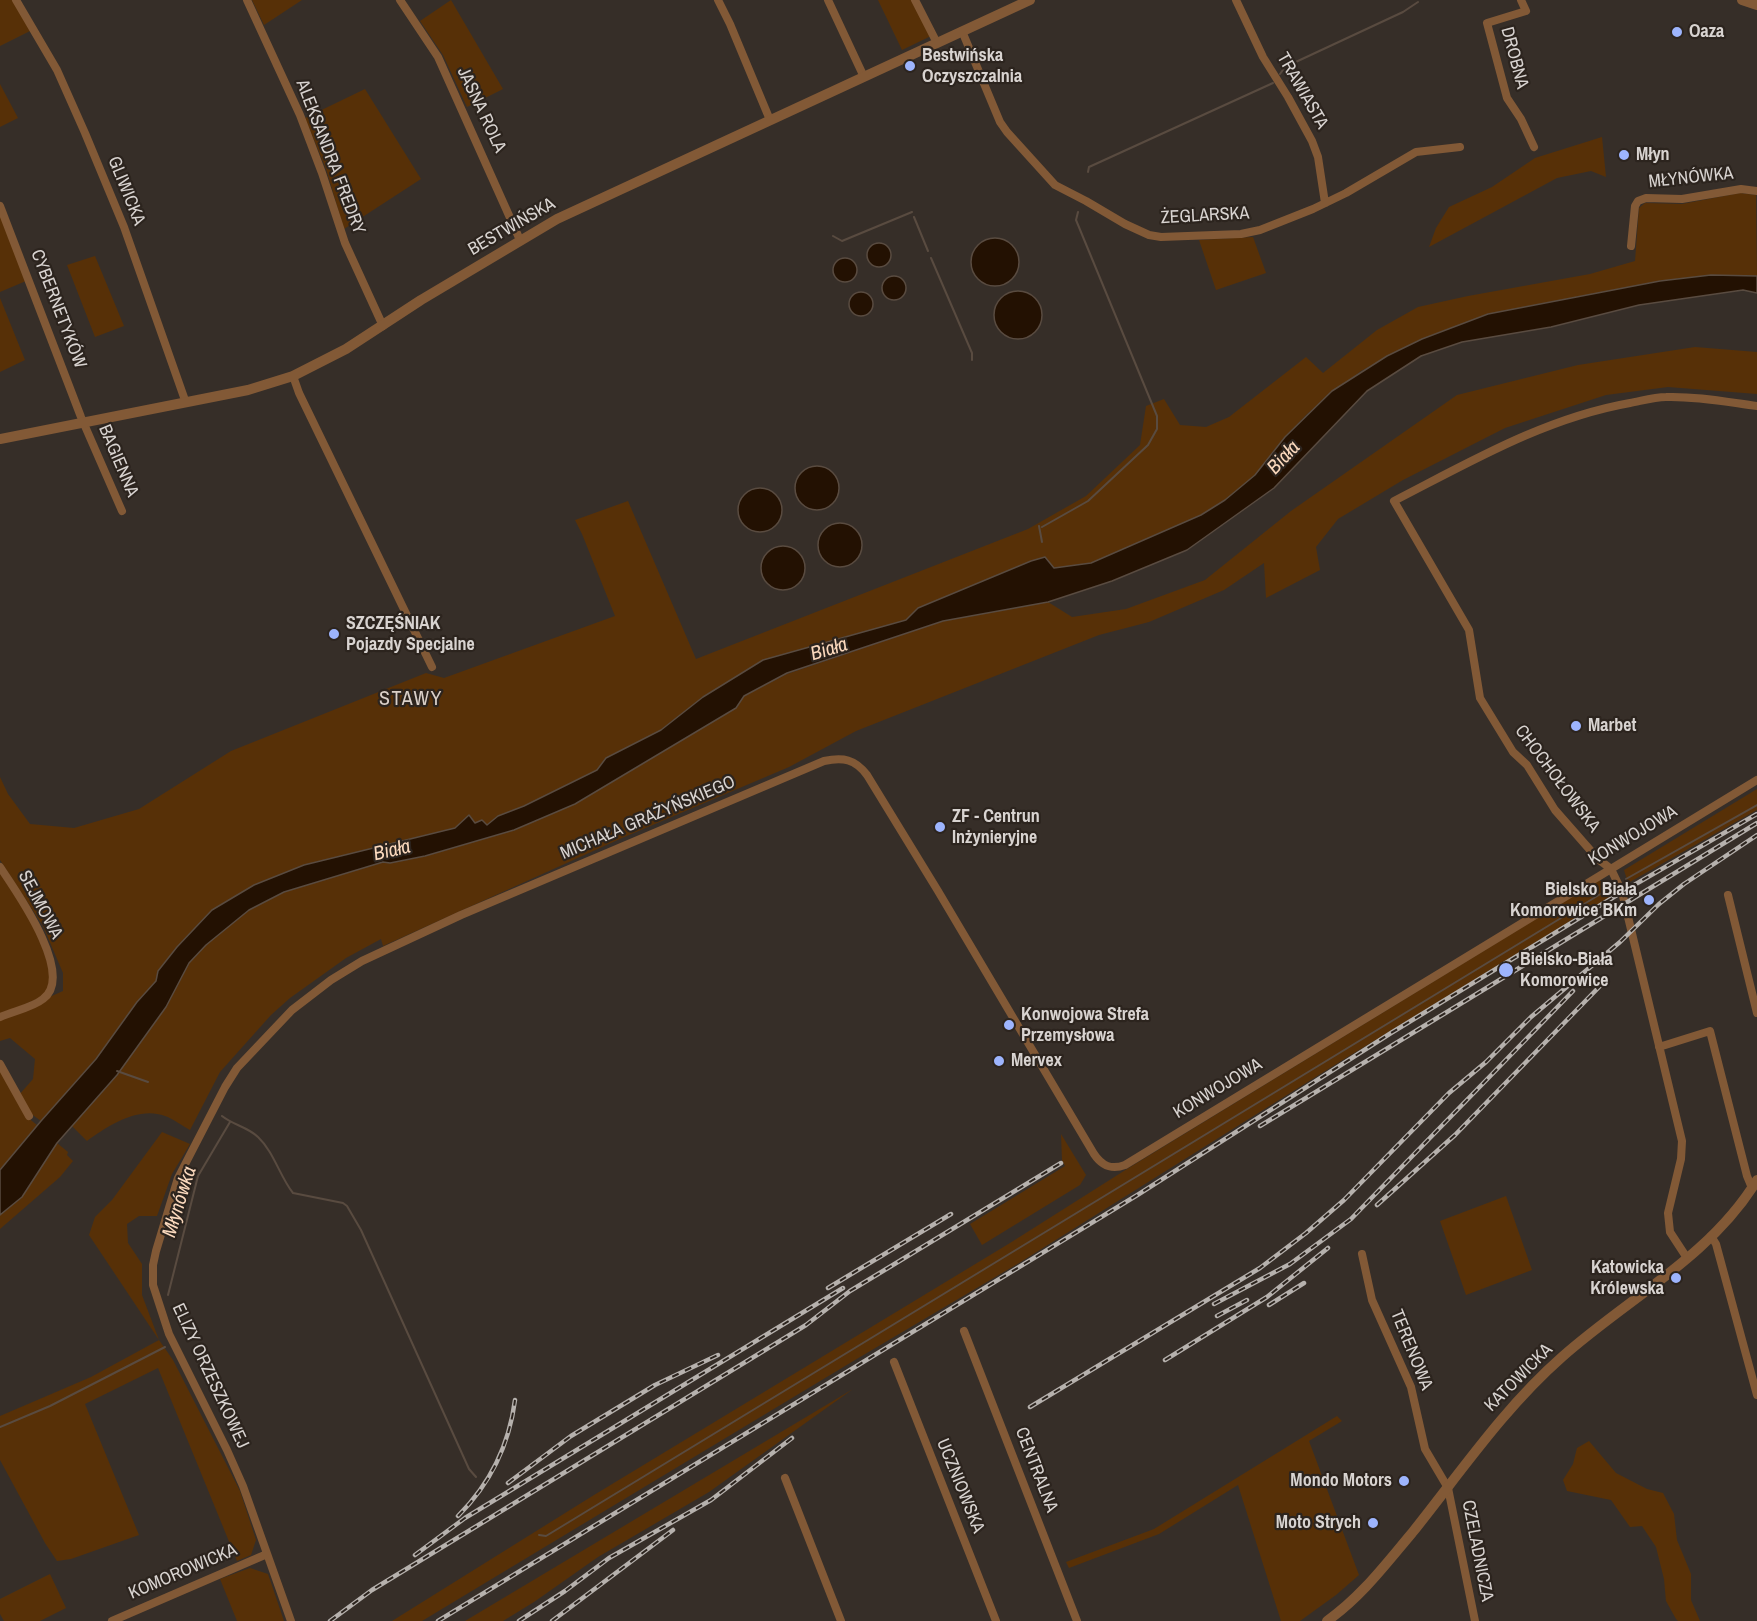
<!DOCTYPE html>
<html>
<head>
<meta charset="utf-8">
<style>
	body { margin:0 }
	canvas { display:block; background:#362e28 }
</style>
</head>
<body>
<canvas width="1757" height="1621"></canvas>
<script>
const ctx = document.querySelector('canvas').getContext('2d');
ctx.lineJoin = 'round';
function fill(path, color) { ctx.fillStyle = color; ctx.fill(path, 'evenodd'); }
function strokePath(path, color, width, dash) { ctx.strokeStyle = color; ctx.lineWidth = width; ctx.lineCap = dash ? 'butt' : 'round'; ctx.setLineDash(dash || []); ctx.stroke(path); }
function drawText(font, color, halo, rows, align = 'center') {
  ctx.font = font + ' "Archivo Narrow",sans-serif'; ctx.lineWidth = 4.5; ctx.setLineDash([]); ctx.textBaseline = 'middle'; ctx.strokeStyle = halo; ctx.fillStyle = color; for (const [text, x, y, turn = 0] of rows) {
    ctx.save(); ctx.translate(x, y); ctx.rotate((+turn || 0) * Math.PI / 180); ctx.textAlign = isNaN(turn) ? turn : align; if (halo) ctx.strokeText(text, 0, 0); ctx.fillText(text, 0, 0); ctx.restore();
  }
}
const green = new Path2D(`
	M0 0H13L32 30 0 46Z
	M252 0H302L264 25Z
	M451 0 503 89 467 107 443 55 420 21Z
	M878 0H913L931 36 902 50Z
	M0 84 18 118 0 127Z
	M365 89 421 179 344 229 326 169 305 118Z
	M1602 137 1606 177 1591 171 1557 178 1429 247 1436 228 1449 207 1492 187 1535 158Z
	M1740 193 1756 195 1757 276 1711 275 1660 281 1488 314 1422 339 1361 371 1307 414 1285 437 1255 475 1225 500 1201 515 1091 563 1053 568 1031 561 918 608 906 620 763 660 703 697 661 730 606 758 597 770 524 806 498 816 487 825 475 823 469 815 455 828 304 865 212 910 177 947 158 971 156 981 137 1002 96 1059 41 1121 30 1113 19 1095 33 1079 35 1059 10 1038 0 1041V1019L63 991V973L43 926 0 860V777L8 794 30 824 74 828 139 809 231 751 426 673 444 678 615 616 582 534 575 520 628 501 696 659 1028 529 1086 496 1140 445 1146 406 1164 399 1180 425 1206 427 1229 417 1306 357 1323 373 1377 330 1418 307 1468 296 1590 274 1635 261 1639 208 1645 203 1682 204Z
	M0 215 26 281 0 292Z
	M1253 237 1266 273 1216 290 1199 240Z
	M95 256 124 326 95 337 67 265Z
	M0 298 25 360 0 372Z
	M1695 347 1757 352V394L1668 387 1606 395 1505 428 1403 480 1338 519 1316 547 1320 570 1266 598 1264 563 1224 590 1149 622 1099 635 856 731 789 767 622 838 383 946 381 939 346 958 290 998 271 1015 220 1072 190 1130C182 1126 174 1119 165 1116 138 1106 108 1126 87 1141L72 1126 117 1075 166 1007 189 963 206 945 222 930 249 910 284 892 383 862 390 863 425 856 514 830 575 804 736 708 744 696 787 674 943 621 1048 602 1072 617 1126 609 1205 580 1291 511 1457 395 1578 365Z
	M1757 789V810L1628 883 1624 870Z
	M0 871 34 925 46 958 52 980 44 996 0 1015Z
	M1598 881C1609 881 1611 883 1616 893L1346 1058 1019 1263 855 1360 422 1621H392L594 1495 1010 1243 1127 1169Z
	M0 1068 27 1117 37 1125 0 1170Z
	M162 1132 190 1144 172 1174 157 1216H139L127 1224 128 1243 142 1264V1295L159 1340 173 1360 240 1491 256 1540 251 1555 237 1561 158 1368 85 1404 139 1535 71 1559 57 1561 45 1543 0 1460V1416L91 1377 159 1340 89 1235 95 1217 112 1200Z
	M1061 1134 1086 1175 1080 1185 982 1245 970 1224 1065 1166 1062 1160Z
	M57 1143 68 1152 67 1155 73 1161 60 1177 0 1229V1215L22 1197Z
	M1506 1196 1532 1270 1466 1295 1440 1221Z
	M853 1389 709 1492 598 1557 534 1602 503 1621H465Z
	M1337 1416 1342 1421 1309 1441 1359 1575 1336 1595 1300 1621H1281L1238 1485 1159 1534 1069 1568 1066 1562 1154 1529Z
	M1589 1441 1616 1473 1647 1489 1663 1493 1674 1514 1677 1540 1691 1574V1600L1700 1621H1678L1676 1619 1666 1601 1664 1579 1656 1547 1642 1526 1630 1527 1611 1500 1567 1491 1563 1480 1573 1464 1577 1448Z
	M250 1568 268 1574 284 1621H237L220 1579Z
	M50 1574 66 1608 40 1621H4L0 1614V1599Z`);
const water = new Path2D(`
	M971 262a24 24 0 1 1 48 0a24 24 0 1 1-48 0Z
	M867 255a12 12 0 1 1 24 0a12 12 0 1 1-24 0Z
	M833 270a12 12 0 1 1 24 0a12 12 0 1 1-24 0Z
	M1711 275 1757 276V293L1743 290 1639 305 1551 327 1462 342 1421 356 1367 391 1274 488 1187 550 1112 581 1048 602 943 621 787 673 744 696 736 708 575 804 514 830 425 856 390 863 383 862 284 892 249 910 206 945 189 963 166 1007 117 1075 57 1143 22 1197 0 1215V1170L41 1121 96 1059 137 1002 156 981 158 971 177 947 212 910 254 885 304 865 455 828 469 815 475 823 482 820 487 825 498 816 524 806 597 770 606 758 661 730 703 697 763 660 906 620 918 608 1031 561 1045 557 1054 568 1091 563 1201 515 1225 500 1255 475 1285 437 1332 391 1387 356 1422 339 1488 314 1660 281Z
	M882 288a12 12 0 1 1 24 0a12 12 0 1 1-24 0Z
	M994 315a24 24 0 1 1 48 0a24 24 0 1 1-48 0Z
	M849 304a12 12 0 1 1 24 0a12 12 0 1 1-24 0Z
	M795 488a22 22 0 1 1 44 0a22 22 0 1 1-44 0Z
	M738 510a22 22 0 1 1 44 0a22 22 0 1 1-44 0Z
	M818 545a22 22 0 1 1 44 0a22 22 0 1 1-44 0Z
	M761 568a22 22 0 1 1 44 0a22 22 0 1 1-44 0Z`);
const stream = new Path2D(`
	M1280 74 1285 67 1403 12 1418 2
	M1088 172 1089 167 1273 83
	M914 217 928 251
	M833 236 842 241 912 212
	M931 258 972 353V360
	M1039 526 1042 542
	M1042 527 1088 501 1148 445 1157 429V416L1076 220 1078 212
	M1626 879 1757 805
	M117 1071 148 1082
	M222 1116C233 1125 248 1127 258 1137 274 1152 280 1177 293 1193L343 1203 347 1206 361 1230 469 1469 476 1477
	M168 1295 198 1176 230 1122
	M0 1427 50 1406 165 1347
	M539 1535 546 1536 1612 887`);
const minor = new Path2D(`
	M16 0 57 70 85 133 124 227 186 403
	M247 0 300 115 322 173 345 243 383 326
	M400 0 438 57 520 240
	M718 0 730 24 770 120
	M828 0 864 77
	M915 0 937 43
	M1236 0 1263 57 1288 97 1312 141 1318 157 1325 203
	M1521 0 1526 11 1487 23 1507 98 1521 119 1534 147
	M962 31 1000 122 1007 132 1055 185 1086 201 1125 224 1149 235 1161 237 1241 234 1260 230 1313 209 1346 193 1416 152 1460 147
	M0 206 81 417 122 511
	M1631 246 1635 206 1638 201 1646 198 1682 199 1741 189 1757 191
	M293 376 299 393 432 667
	M0 867C16 891 76 975 43 999 32 1008 13 1011 0 1017
	M1728 895 1757 1013
	M1659 1047 1710 1031 1747 1176 1752 1188
	M0 1064 29 1116
	M1711 1236 1716 1244 1757 1395
	M1362 1254 1372 1300 1411 1387 1425 1449 1448 1488 1475 1621
	M1687 1258 1670 1232 1668 1213 1681 1159 1682 1141 1622 892 1611 869 1598 859 1555 810 1527 765 1513 752 1480 698 1469 630 1394 501C1470 462 1545 418 1630 403 1641 401 1654 397 1666 397 1696 396 1727 402 1757 406
	M964 1331 1077 1621
	M894 1362 996 1621
	M785 1478 841 1621
	M112 1621 267 1554
	M291 1621 243 1486 227 1450 169 1334 153 1285V1265L156 1251 178 1178 225 1087 237 1068 292 1010 331 980 362 961 461 915 824 761C843 757 855 759 867 775L938 891 1094 1154C1102 1166 1111 1170 1125 1165L1757 780`);
const tertiary = new Path2D(`
	M1742 0 1757 5
	M0 439 248 390 293 376 346 349 421 300 557 219 1030 0
	M1327 1621C1361 1597 1385 1565 1412 1533 1460 1473 1504 1408 1562 1357 1627 1299 1711 1256 1757 1180`);
const rail = new Path2D(`
	M1260 1126 1757 823
	M1377 1205 1455 1135 1601 985
	M828 1288 951 1214
	M1214 1304 1290 1264 1351 1219 1573 991
	M1269 1305 1304 1283
	M1217 1316 1247 1300
	M1165 1360 1267 1297 1328 1248
	M1030 1407 1260 1268 1306 1233 1344 1200 1449 1093 1486 1062 1531 1017 1620 942 1659 904 1684 884 1757 835
	M508 1483 571 1436 655 1385 718 1355
	M458 1516C490 1484 509 1446 515 1400
	M415 1555 465 1518 843 1288
	M330 1621 372 1590 806 1325 850 1291 1061 1163
	M438 1621 1139 1194 1391 1033 1622 892 1757 814
	M519 1621 565 1591 609 1558 711 1500 792 1438
	M552 1621 673 1530`);
const markers = [
	[1677,32,6,"#9db4fd"],
	[910,66,6,"#9db4fd"],
	[1624,155,6,"#9db4fd"],
	[334,634,6,"#9db4fd"],
	[1576,726,6,"#9db4fd"],
	[940,827,6,"#9db4fd"],
	[1649,900,6,"#9db4fd"],
	[1506,970,8,"#9db4fd"],
	[1009,1025,6,"#9db4fd"],
	[999,1061,6,"#9db4fd"],
	[1676,1278,6,"#9db4fd"],
	[1404,1481,6,"#9db4fd"],
	[1373,1523,6,"#9db4fd"]
];
const poiNames = [
	["Oaza",1689,32],
	["Bestwińska",922,56],
	["Oczyszczalnia",922,77],
	["Młyn",1636,155],
	["SZCZĘŚNIAK",346,624],
	["Pojazdy Specjalne",346,645],
	["Marbet",1588,726],
	["ZF - Centrun",952,817],
	["Inżynieryjne",952,838],
	["Bielsko Biała",1637,890,"right"],
	["Komorowice BKm",1637,911,"right"],
	["Bielsko-Biała",1520,960],
	["Komorowice",1520,981],
	["Konwojowa Strefa",1021,1015],
	["Przemysłowa",1021,1036],
	["Mervex",1011,1061],
	["Katowicka",1664,1268,"right"],
	["Królewska",1664,1289,"right"],
	["Mondo Motors",1392,1481,"right"],
	["Moto Strych",1361,1523,"right"]
];
const streetNames = [
	["DROBNA",1514,58,75],
	["TRAWIASTA",1302,91,60],
	["JASNA ROLA",481,110,65],
	["ALEKSANDRA FREDRY",330,157,69],
	["MŁYNÓWKA",1691,178,-6],
	["GLIWICKA",126,191,68],
	["ŻEGLARSKA",1205,216,-3],
	["BESTWIŃSKA",512,227,-30],
	["CYBERNETYKÓW",58,309,69],
	["BAGIENNA",118,461,67],
	["CHOCHOŁOWSKA",1557,779,53],
	["MICHAŁA GRAŻYŃSKIEGO",648,818,-23],
	["KONWOJOWA",1633,836,-31],
	["SEJMOWA",40,905,62],
	["KONWOJOWA",1218,1089,-31],
	["TERENOWA",1411,1350,68],
	["ELIZY ORZESZKOWEJ",210,1376,65],
	["KATOWICKA",1519,1378,-45],
	["CENTRALNA",1036,1470,69],
	["UCZNIOWSKA",960,1486,68],
	["CZELADNICZA",1477,1551,79],
	["KOMOROWICKA",183,1572,-23]
];
const waterNames = [
	["Biała",1284,458,-47],
	["Biała",829,650,-17],
	["Biała",392,851,-13],
	["Młynówka",180,1202,-73]
];
const neighbourhoodNames = [
	["STAWY",411,700]
];
fill(green, '#573007');
fill(water, '#231102');
strokePath(water, '#594b40', 1.5);
strokePath(stream, '#594b40', 2);
strokePath(minor, '#825936', 8);
strokePath(tertiary, '#825936', 10);
strokePath(rail, '#b6b1ad', 4.5);
strokePath(rail, '#2c241e', 2, [7]);
for (const [x, y, r, color] of markers) { const dot = new Path2D(); dot.arc(x, y, r, 0, 2 * Math.PI); ctx.fillStyle = color; ctx.fill(dot); strokePath(dot, '#2c241e', 2); }
drawText('bold 18px', '#d8d3d0', '#2c241e', poiNames, 'left');
drawText('18px', '#d8d3d0', '#2c241e', streetNames);
drawText('italic 20px', '#fbd9bd', '#2c241e', waterNames);
ctx.letterSpacing = '1.5px';
drawText('20px', '#dad0c8', '#2c241e', neighbourhoodNames);
ctx.letterSpacing = '0px';
</script>
</body>
</html>
